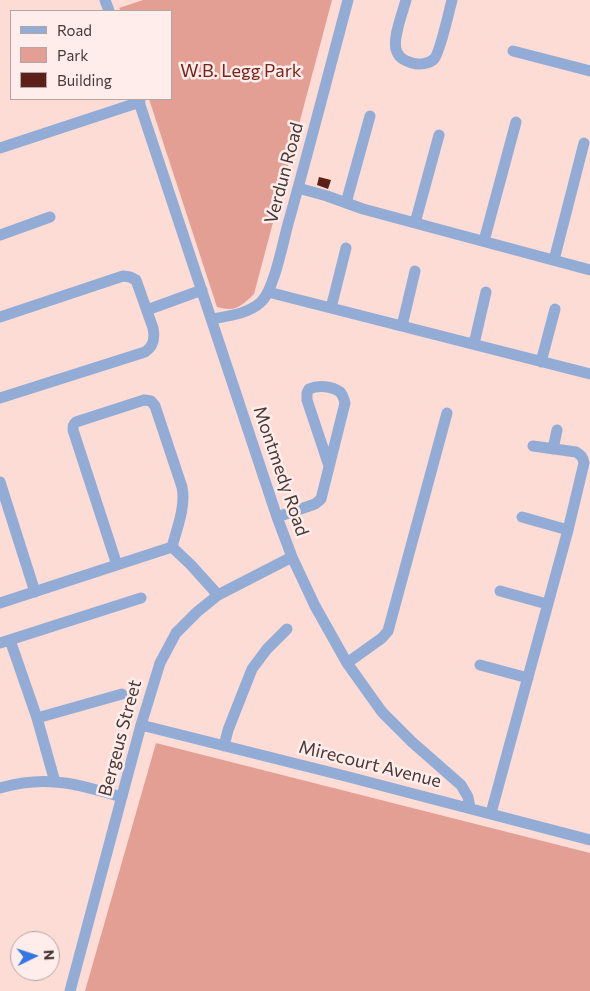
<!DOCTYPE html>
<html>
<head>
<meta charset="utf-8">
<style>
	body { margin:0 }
	#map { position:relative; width:590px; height:991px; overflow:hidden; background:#fddcd6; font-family:Commissioner,sans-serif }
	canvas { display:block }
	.legend { position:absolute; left:10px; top:10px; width:162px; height:90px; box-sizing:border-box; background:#feedea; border:1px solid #b5a5a2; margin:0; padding:6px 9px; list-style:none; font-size:15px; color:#483835 }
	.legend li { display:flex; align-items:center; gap:10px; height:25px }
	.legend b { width:25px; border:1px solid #b5a5a2 }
	.north { position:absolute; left:10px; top:931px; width:50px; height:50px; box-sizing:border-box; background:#feedea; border:1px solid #b5a5a2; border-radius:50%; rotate:86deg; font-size:14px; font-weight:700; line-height:20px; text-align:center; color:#483835 }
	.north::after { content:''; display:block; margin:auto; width:18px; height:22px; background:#3476e4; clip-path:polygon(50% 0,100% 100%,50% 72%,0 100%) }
</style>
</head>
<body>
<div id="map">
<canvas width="590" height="991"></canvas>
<ul class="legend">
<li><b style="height:6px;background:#92acd6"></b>Road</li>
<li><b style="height:14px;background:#e39f93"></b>Park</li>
<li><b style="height:14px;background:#5d2018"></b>Building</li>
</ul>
<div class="north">N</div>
</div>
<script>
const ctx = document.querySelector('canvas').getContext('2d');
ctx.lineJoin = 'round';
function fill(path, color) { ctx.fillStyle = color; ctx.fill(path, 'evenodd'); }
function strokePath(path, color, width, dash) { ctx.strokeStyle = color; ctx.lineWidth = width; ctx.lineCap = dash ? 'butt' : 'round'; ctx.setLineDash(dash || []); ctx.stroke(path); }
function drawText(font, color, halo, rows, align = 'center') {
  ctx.font = font + ' Commissioner,sans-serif'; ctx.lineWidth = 5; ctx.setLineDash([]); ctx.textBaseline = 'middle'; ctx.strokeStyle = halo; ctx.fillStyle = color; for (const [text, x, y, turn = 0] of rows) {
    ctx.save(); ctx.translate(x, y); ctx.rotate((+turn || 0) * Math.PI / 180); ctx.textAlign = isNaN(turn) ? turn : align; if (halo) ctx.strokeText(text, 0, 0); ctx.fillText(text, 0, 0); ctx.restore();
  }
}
const green = new Path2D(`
	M143 0H332L254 294C240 307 236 312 217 307L149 99H171V11H121L119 8Z
	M156 743 590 853V991H85Z`);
const building = new Path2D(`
	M319 177 331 180 328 189 317 185Z`);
const minor = new Path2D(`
	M105 0 109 11
	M406 0C403 12 391 41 397 52 400 59 406 61 412 63 419 65 429 64 434 59 440 53 449 11 452 0
	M513 51 590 71
	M138 99 277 517 292 557 315 606 347 663 382 712 412 742 461 785 468 797 470 808
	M0 148 140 102
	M298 188 327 196 363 209 590 270
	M346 203 370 116
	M415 223 439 135
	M0 235 50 217
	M484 241 516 122
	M554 260 584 143
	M268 292 590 374
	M331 308 346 248
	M147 310 202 290
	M0 317 123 276 130 277 136 280 153 328C155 338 154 346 145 352L0 398
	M212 319C228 316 248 314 261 302 274 290 283 242 288 224 309 149 328 75 348 0
	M402 326 415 271
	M474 344 486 292
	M541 362 555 309
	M553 449 557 430
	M0 482 35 592
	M277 517 315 504 321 499 345 403C344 399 343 395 340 392 332 386 318 385 309 389L307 393V400L329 466
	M522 517 568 530
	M117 565 73 430C73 426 73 424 76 422L144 400 151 401 155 406 182 487C186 506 177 528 172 547
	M500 591 547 604
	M0 603 172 547 191 565 218 595
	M10 640 37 718 55 782
	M0 643 141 598
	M347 663 382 638 388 631 447 413
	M480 665 528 678
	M37 718 122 694
	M141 725 345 776 590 840
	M224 746 228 730 252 669 267 649 287 629
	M0 788C18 783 35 780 54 782 77 783 100 791 122 797
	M491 813 568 530 584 463C583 457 581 455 576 452L533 446
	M70 991 141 725 160 663 176 633 197 612 218 595 292 557`);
const parkNames = [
	["W.B. Legg Park",241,71]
];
const streetNames = [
	["Verdun Road",284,173,-75],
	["Montmedy Road",281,471,71],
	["Bergeus Street",120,738,-75],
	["Mirecourt Avenue",370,764,14]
];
fill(green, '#e39f93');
fill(building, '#5d2018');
strokePath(minor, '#92acd6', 11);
drawText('18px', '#782219', '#feedea', parkNames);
drawText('18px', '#483835', '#feedea', streetNames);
</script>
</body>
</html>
